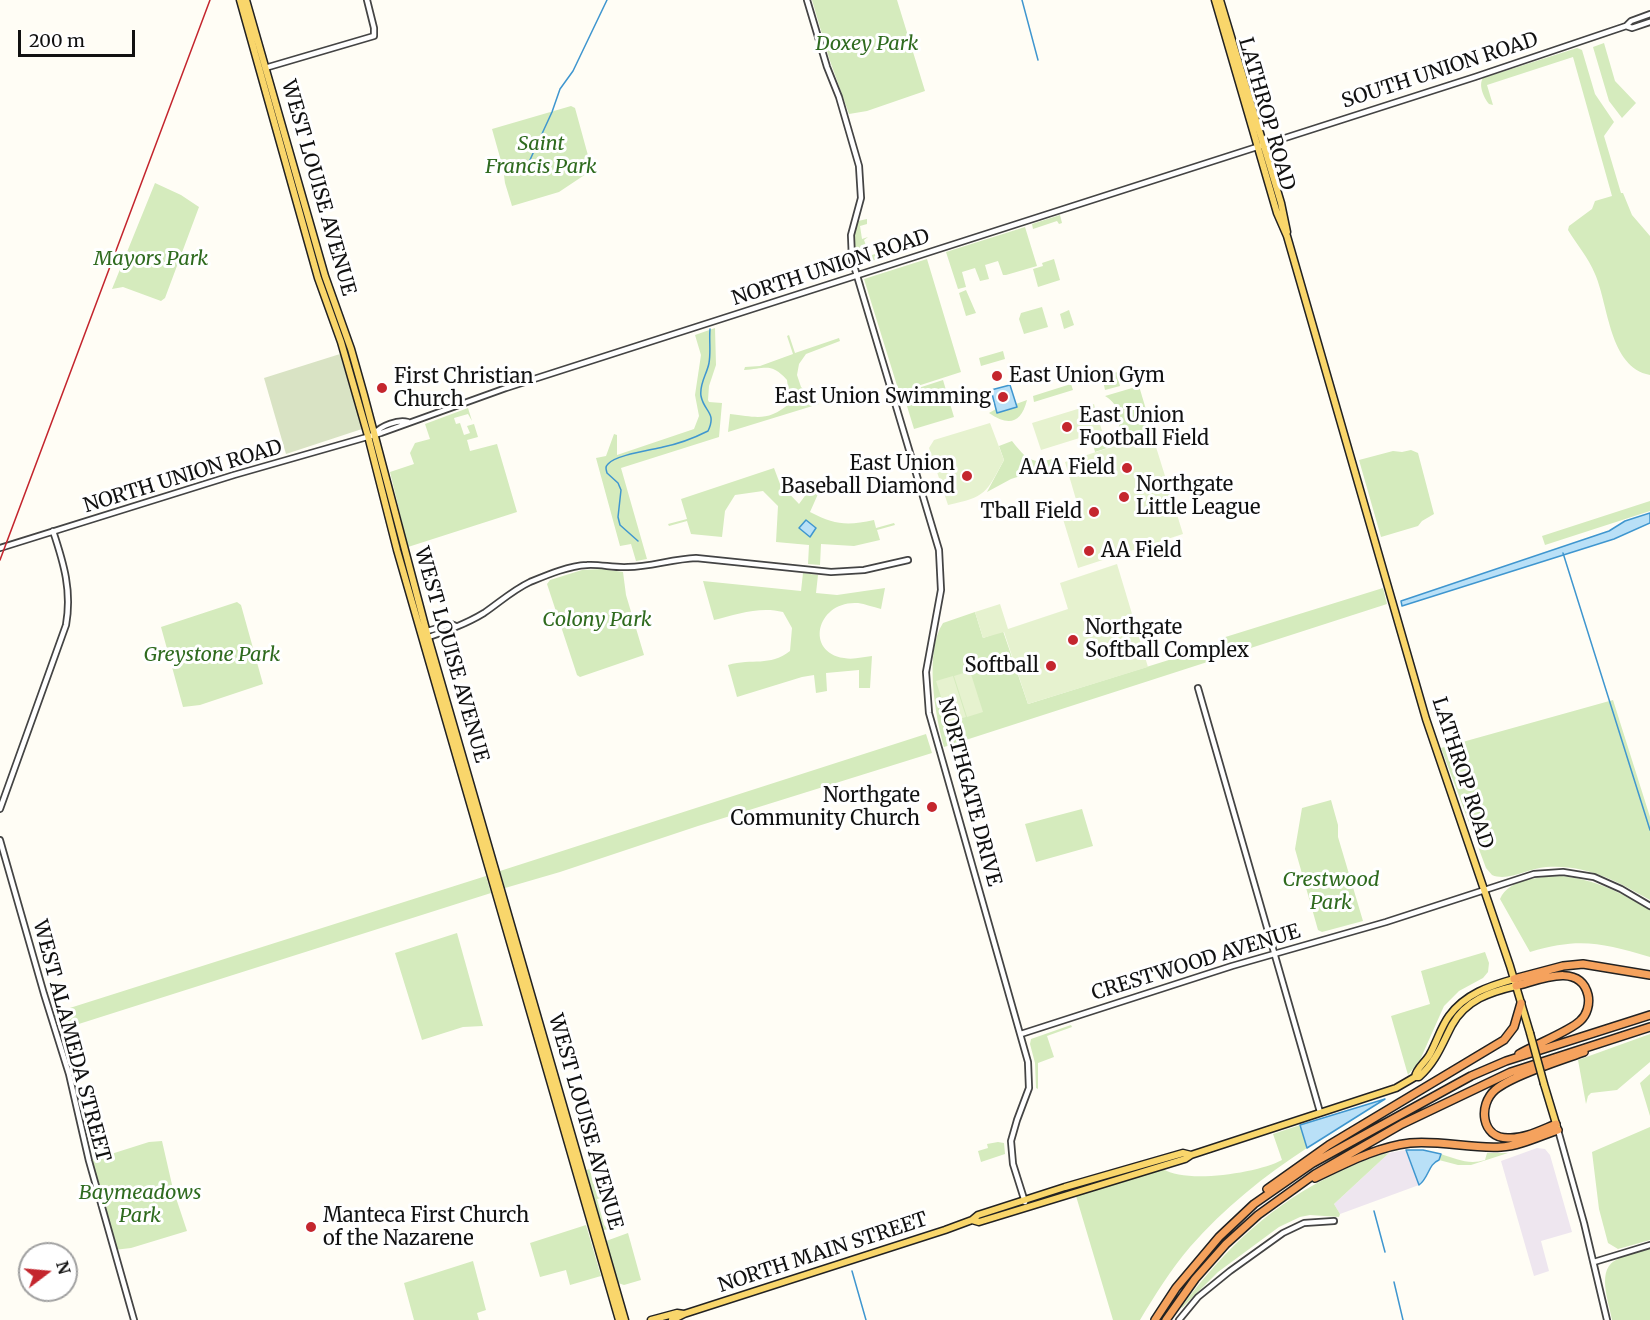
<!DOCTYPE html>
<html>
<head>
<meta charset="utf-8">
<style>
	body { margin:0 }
	#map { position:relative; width:1650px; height:1320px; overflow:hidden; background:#fffdf5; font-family:Merriweather,serif }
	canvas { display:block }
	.north { position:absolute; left:18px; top:1242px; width:60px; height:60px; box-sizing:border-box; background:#fff; border:2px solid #a0a0a0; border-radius:50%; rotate:74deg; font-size:16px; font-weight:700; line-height:24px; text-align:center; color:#111 }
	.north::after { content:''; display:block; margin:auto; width:21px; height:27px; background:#c4262e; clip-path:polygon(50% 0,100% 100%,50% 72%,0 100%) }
	.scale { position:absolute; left:18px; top:30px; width:117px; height:27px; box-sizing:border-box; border:3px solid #111; border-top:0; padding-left:8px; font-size:18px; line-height:21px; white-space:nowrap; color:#111; -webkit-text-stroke:4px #fff; paint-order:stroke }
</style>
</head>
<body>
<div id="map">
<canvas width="1650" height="1320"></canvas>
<div class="north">N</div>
<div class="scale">200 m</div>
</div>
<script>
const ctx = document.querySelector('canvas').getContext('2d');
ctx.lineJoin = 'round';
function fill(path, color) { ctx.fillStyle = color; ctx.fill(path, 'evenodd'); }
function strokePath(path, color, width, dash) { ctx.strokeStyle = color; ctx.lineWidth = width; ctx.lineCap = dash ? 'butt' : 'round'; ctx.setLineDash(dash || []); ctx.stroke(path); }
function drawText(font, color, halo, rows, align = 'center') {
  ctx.font = font + ' Merriweather,serif'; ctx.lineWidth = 6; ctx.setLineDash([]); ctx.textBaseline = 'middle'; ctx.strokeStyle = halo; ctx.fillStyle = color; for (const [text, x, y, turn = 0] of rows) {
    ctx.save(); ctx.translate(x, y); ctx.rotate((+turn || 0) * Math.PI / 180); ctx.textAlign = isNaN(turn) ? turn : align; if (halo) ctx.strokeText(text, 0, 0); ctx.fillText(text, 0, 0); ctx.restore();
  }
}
const industrial = new Path2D(`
	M1537 1148 1545 1149 1550 1155 1572 1232 1541 1241 1549 1271 1534 1276 1501 1161Z
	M1405 1150 1419 1185 1340 1214 1334 1204 1389 1153Z`);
const green = new Path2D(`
	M812 0H897L925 91 867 111 849 114 829 58Z
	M1604 43 1615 81 1636 103 1622 118 1609 101 1593 47Z
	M1577 48 1582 50 1595 94 1614 122 1604 136 1621 193H1623L1632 215 1650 236V375C1609 367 1609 306 1595 274 1588 257 1577 245 1568 230L1569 226 1592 209 1595 201 1612 196 1573 57 1487 85 1493 105 1489 104C1484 98 1478 85 1483 78Z
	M571 106 575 108 592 170 559 192 512 206 505 183 503 168 492 129Z
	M155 183 181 195 199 207 165 298 161 301 123 287 112 289Z
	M1060 215 1062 223 1059 224 1057 221 1033 229 1032 224Z
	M867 219V224L860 226 862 239 868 237 864 240 869 254 872 255 884 251 886 257 860 264C851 253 854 234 858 221Z
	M1025 227 1037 266 1006 275H1003L998 261 985 265 989 279 980 281 975 268 962 272 966 287 958 289 946 252Z
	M927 259 961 372 899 392 864 279Z
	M1054 259 1060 280 1038 287 1033 269 1043 266 1042 263Z
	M966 290 976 313 966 316 959 293Z
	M1042 307 1048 327 1024 334 1019 319 1021 313Z
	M1069 310 1074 325 1064 329 1060 314Z
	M715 328 716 365 709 386 708 400 709 402 722 403 719 437 621 468 647 559 636 561 631 544 620 546 596 458 606 456 614 434 617 435V455L694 429 699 416 695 395 701 355 695 335Z
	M789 335 795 353 839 338 840 341 806 354 799 364 797 375 801 387 819 404 728 432 730 414C757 417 768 422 790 403L787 380C771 362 765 369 744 370L745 367 760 366 793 354 787 336Z
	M1003 351 1005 359 981 366 979 358Z
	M1126 370 1118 379 1120 386 1105 390 1102 376Z
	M943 380 954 417 914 429 903 393Z
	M1071 384 1073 390 1034 402 1033 396Z
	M1139 386 1153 433 1095 452 1093 444C1099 443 1106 441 1111 437 1127 425 1120 405 1105 396Z
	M1027 400C1021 424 1008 426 989 413L996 409 997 413 1017 407 1016 404Z
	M468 408 472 421 468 414 454 418 456 424 460 423 464 435 470 433 467 426 474 424 478 437 467 440 470 451 497 444 517 512 408 547 390 472 414 464 410 453 415 443 430 439 425 424Z
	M1012 441C1025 457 1030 465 1052 459L1061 463 1011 479 987 492 1004 460 999 446Z
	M1411 450 1418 453 1434 514 1422 521 1418 526 1381 537 1359 460 1393 451 1402 452Z
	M774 468 780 484 799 504 810 489 818 494 810 512C835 525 847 526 874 520L876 528 894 523 895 525 877 530 880 540 854 546 821 544 820 565 808 564 809 545 776 542 778 506 763 491 735 495 725 511 722 537 691 534 687 521 669 526 668 524 687 519 681 499Z
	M1650 501V511L1545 545 1542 536Z
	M603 569 623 572 626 595 644 655 580 677 577 675 547 584 550 580 582 570Z
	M803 573 818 575 816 593 837 595 885 588 881 609C873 607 865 604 858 603 817 600 804 652 844 658 853 660 863 657 872 656L870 688H859V670L826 673 827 691 816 693 814 675 802 677 737 697 728 665C753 658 769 667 790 651L792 628 783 612C761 606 736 614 714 620L703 581 801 591Z
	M1383 588 1387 604 944 747C935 717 924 651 943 623L975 612 983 638 1003 631 1028 704 1220 644 1219 639Z
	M237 602 241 605 263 684 200 705 183 707 161 627Z
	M1613 700 1650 817V900C1617 881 1586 864 1546 867 1529 868 1508 882 1492 875L1486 868 1441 748Z
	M926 734 932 753 698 826 560 872 505 888 500 871Z
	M1331 800 1338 825V837L1363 921 1322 932 1318 930 1295 849 1302 808Z
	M1082 809 1093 846 1036 862 1025 824Z
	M486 876 491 893 63 1029H61L54 1013Z
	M1561 876C1597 880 1620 892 1650 910V957C1602 943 1580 937 1530 952L1500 899C1509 878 1541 877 1561 876Z
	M457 933 483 1026 463 1027 422 1040 395 953Z
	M1485 952 1489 963 1488 972 1483 978 1459 991 1444 1006 1420 1060 1408 1075 1391 1016 1430 1004 1421 971Z
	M1071 1025 1072 1027 1047 1036 1054 1057 1038 1063V1089L1036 1088 1035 1063 1030 1044 1031 1039Z
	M1650 1034V1062L1617 1090 1591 1093 1588 1096 1586 1104 1578 1060Z
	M1650 1074V1116L1640 1083Z
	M1300 1125 1307 1148C1264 1176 1224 1208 1190 1247 1171 1269 1155 1295 1140 1320H1113L1076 1196 1163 1169C1186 1184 1258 1173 1282 1160L1273 1134Z
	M1650 1127V1240L1618 1249 1608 1243 1599 1209 1592 1152Z
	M162 1141 173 1189 187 1231 131 1248 114 1250 89 1161 149 1142Z
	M998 1142 1004 1143 1005 1154 981 1162 978 1151 988 1148 987 1144Z
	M1389 1153 1334 1204 1340 1214 1339 1217 1310 1215 1300 1217 1279 1227 1218 1272 1182 1308 1181 1307C1227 1247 1272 1203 1341 1171 1357 1164 1372 1156 1389 1153Z
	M1487 1153H1508L1471 1165H1458L1439 1160 1441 1154C1456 1159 1469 1165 1485 1160Z
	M590 1169 593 1184 610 1179 613 1191 600 1195 601 1198 597 1199 604 1225 607 1228 617 1225 618 1228 603 1230 586 1170Z
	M586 1225 601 1276 570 1285 566 1270 540 1277 530 1243Z
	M628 1233 641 1280 624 1285 618 1283 606 1241Z
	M1650 1249V1320H1612C1609 1302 1595 1268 1618 1259 1628 1254 1639 1252 1650 1249Z
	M473 1261 486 1310 477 1313 479 1320H414L404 1283Z`);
const cemetery = new Path2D(`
	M340 354 362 429 286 454 264 378Z`);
const pitch = new Path2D(`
	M1094 404 1102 431 1041 450 1032 423Z
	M990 423 1004 460C986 493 986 497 948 505L929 448 934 440Z
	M1152 434 1183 534 1078 568 1063 519 1080 513 1065 462Z
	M1117 564 1148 667 1028 704 1004 632 983 638 975 612 1000 604 1008 629 1068 609 1060 583Z
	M970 671 983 712 967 717 954 676Z
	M953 676 966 717 949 722 936 681Z`);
const water = new Path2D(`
	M1010 385 1017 407 997 413 991 390Z
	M1650 513V523L1614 539 1402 606 1401 601 1609 531 1625 521Z
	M806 520 816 528 810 537 799 528Z
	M1385 1099 1307 1148 1300 1125Z
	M1406 1150H1423L1441 1154 1439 1160C1428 1164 1429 1178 1419 1185Z`);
const stream = new Path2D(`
	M1022 0 1038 60
	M529 162 552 112 560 89 573 71 607 0
	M638 541 620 525 618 517 621 490 618 483 607 473C606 469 605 467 608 464 615 455 652 450 663 447 678 444 694 438 708 431 717 412 704 412 701 396 699 384 707 374 709 363 711 352 709 340 710 329
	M1563 553 1650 830
	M1374 1211 1385 1252
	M852 1271 866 1320
	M1394 1282 1403 1320`);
const minor = new Path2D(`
	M807 0 827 67 839 97 859 166 861 198 851 235 852 259 939 550 941 590 926 672 929 713 1028 1062 1029 1088 1017 1120 1011 1141 1013 1164 1025 1202
	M1626 26 1631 21 1650 14
	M265 68 374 36V28L367 0
	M375 433C381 426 398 419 408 422
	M0 548 234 475 381 433 506 388 1475 77 1626 26 1632 28 1650 22
	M424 632 451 624 456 626
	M426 638C446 631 466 624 484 613 500 602 513 590 530 582 547 575 568 566 587 565 600 564 614 568 628 567 650 567 672 559 696 558L831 572 864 570 908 560
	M1198 688 1320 1112
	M0 809 66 625C72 591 64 564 53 531
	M0 840 44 994 69 1074 89 1161 134 1320
	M1021 1034 1232 966 1386 922 1534 874 1563 872 1594 877 1621 889 1650 906
	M1558 1130 1584 1223 1607 1320
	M1594 1262 1650 1245
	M1179 1320 1198 1297 1230 1271 1283 1233 1304 1223 1334 1221`);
const major = new Path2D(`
	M240 0 318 278 341 342 368 436 397 550 619 1320
	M246 0 325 276 351 349 364 395 428 637 625 1320
	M1215 0 1277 213 1287 236 1426 719 1510 966 1530 1033
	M1220 0 1281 203 1287 232
	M1415 1077C1416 1068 1426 1062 1430 1054 1437 1041 1441 1027 1449 1016 1465 994 1489 986 1514 979
	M1544 1084 1557 1127
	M972 1220 979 1222 1185 1159 1191 1155 1396 1088 1415 1077H1419C1436 1062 1442 1044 1452 1025 1466 1000 1490 992 1516 986
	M651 1320 677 1313 684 1314
	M672 1320 684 1314 945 1230 972 1220 978 1215 1065 1187 1183 1153 1191 1155`);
const highway = new Path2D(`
	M1514 979 1563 966 1583 964 1650 975
	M1516 986C1537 981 1580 961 1588 995 1590 1004 1587 1015 1580 1021 1570 1031 1534 1045 1519 1054
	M1556 1124C1541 1130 1524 1139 1508 1138 1481 1138 1478 1105 1495 1090 1511 1076 1562 1060 1584 1052
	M1315 1178C1345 1164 1376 1147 1410 1143 1440 1140 1471 1149 1501 1147 1520 1146 1540 1136 1558 1130
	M1267 1189 1329 1145 1504 1040 1514 1027 1521 1003
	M1155 1320 1176 1288 1219 1237 1254 1204 1313 1163 1471 1076 1506 1061 1650 1015
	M1166 1320 1195 1279 1226 1244 1258 1215 1315 1174 1402 1124 1511 1072 1650 1027`);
const rail = new Path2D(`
	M0 560 210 0`);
const majorBridge = new Path2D(`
	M1530 1033 1544 1084`);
const markers = [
	[997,376,6,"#c4262e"],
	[382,388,6,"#c4262e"],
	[1003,397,6,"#c4262e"],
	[1067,427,6,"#c4262e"],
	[1127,468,6,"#c4262e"],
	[967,476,6,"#c4262e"],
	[1124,497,6,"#c4262e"],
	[1094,512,6,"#c4262e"],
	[1089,551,6,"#c4262e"],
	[1073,640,6,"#c4262e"],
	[1051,666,6,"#c4262e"],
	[932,807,6,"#c4262e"],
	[311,1227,6,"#c4262e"]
];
const parkNames = [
	["Doxey Park",867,44],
	["Saint",541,144],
	["Francis Park",541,167],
	["Mayors Park",151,259],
	["Colony Park",597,620],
	["Greystone Park",212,655],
	["Crestwood",1331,880],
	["Park",1331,903],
	["Baymeadows",140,1193],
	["Park",140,1216]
];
const streetNames = [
	["SOUTH UNION ROAD",1440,71,-18],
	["LATHROP ROAD",1266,114,74],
	["WEST LOUISE AVENUE",318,188,74],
	["NORTH UNION ROAD",831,268,-18],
	["NORTH UNION ROAD",183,477,-17],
	["WEST LOUISE AVENUE",451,655,74],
	["LATHROP ROAD",1462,773,72],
	["NORTHGATE DRIVE",969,792,75],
	["CRESTWOOD AVENUE",1196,963,-17],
	["WEST ALAMEDA STREET",71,1041,75],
	["WEST LOUISE AVENUE",585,1122,74],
	["NORTH MAIN STREET",823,1253,-18]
];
const poiNames = [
	["East Union Gym",1009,376],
	["First Christian",394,377],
	["Church",394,400],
	["East Union Swimming",991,397,"right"],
	["East Union",1079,416],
	["Football Field",1079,439],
	["East Union",955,464,"right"],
	["Baseball Diamond",955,487,"right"],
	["AAA Field",1115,468,"right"],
	["Northgate",1136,485],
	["Little League",1136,508],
	["Tball Field",1082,512,"right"],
	["AA Field",1101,551],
	["Northgate",1085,628],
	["Softball Complex",1085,651],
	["Softball",1039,666,"right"],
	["Northgate",920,796,"right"],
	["Community Church",920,819,"right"],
	["Manteca First Church",323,1216],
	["of the Nazarene",323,1239]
];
fill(industrial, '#eee6ef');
fill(green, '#d5ebbd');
fill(cemetery, '#d9e3c4');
fill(pitch, '#e6f2cf');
fill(water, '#b9e0f7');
strokePath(water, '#3f96cf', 1.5);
strokePath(stream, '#3f96cf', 1.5);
strokePath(minor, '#444', 8);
strokePath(major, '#222', 9);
strokePath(highway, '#222', 10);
strokePath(minor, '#fff', 4.5);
strokePath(major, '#f9d66b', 6);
strokePath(highway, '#f5a25d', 7);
strokePath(rail, '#c4262e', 1.5);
strokePath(majorBridge, '#222', 9, []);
strokePath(majorBridge, '#f9d66b', 6);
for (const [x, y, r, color] of markers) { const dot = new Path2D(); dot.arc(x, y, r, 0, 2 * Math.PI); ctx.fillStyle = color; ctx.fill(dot); strokePath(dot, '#fff', 2); }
drawText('italic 20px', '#2f6b1f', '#fff', parkNames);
drawText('20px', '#111', '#fff', streetNames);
drawText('20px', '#111', '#fff', poiNames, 'left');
</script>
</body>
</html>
